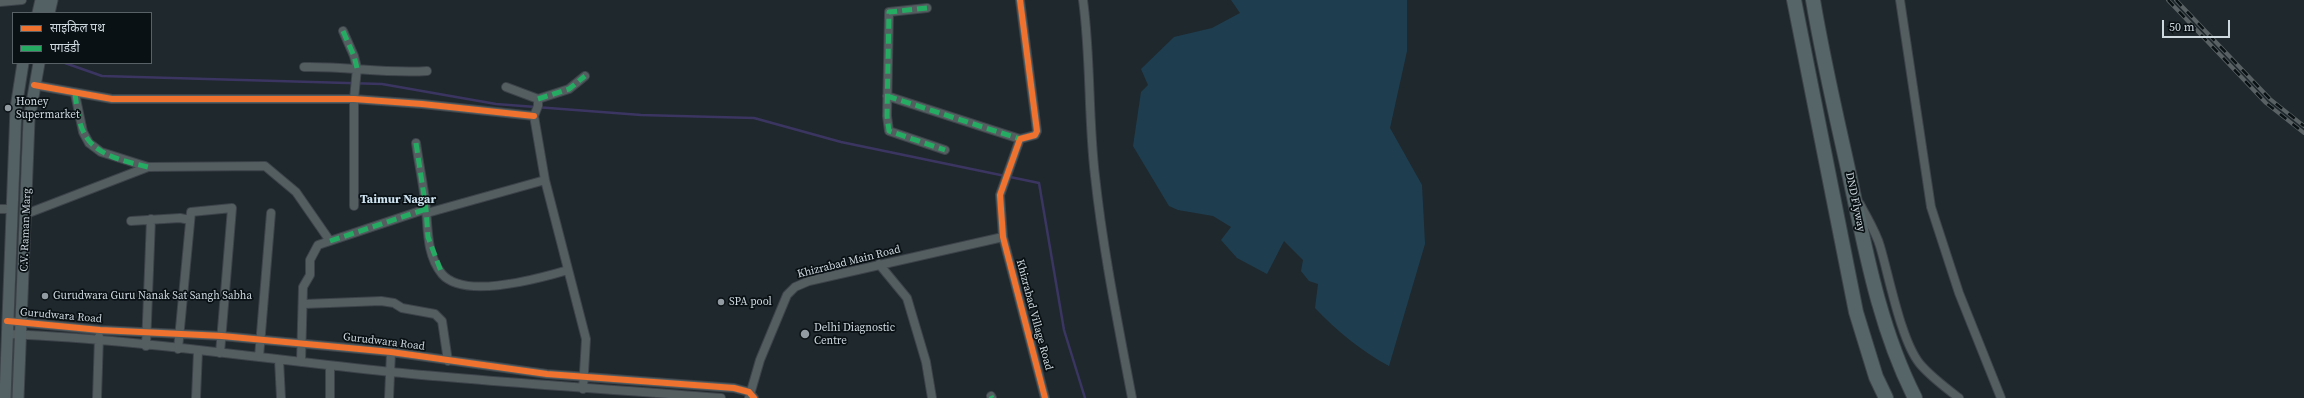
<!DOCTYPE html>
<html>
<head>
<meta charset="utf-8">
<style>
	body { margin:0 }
	#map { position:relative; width:2304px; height:398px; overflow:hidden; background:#1f282d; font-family:"Source Serif 4","Noto Sans Devanagari",serif }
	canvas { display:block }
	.legend { position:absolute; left:12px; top:12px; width:140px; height:52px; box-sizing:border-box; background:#0a1115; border:1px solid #586166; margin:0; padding:5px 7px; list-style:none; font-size:12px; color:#ced9df }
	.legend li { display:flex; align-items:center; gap:8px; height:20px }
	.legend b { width:20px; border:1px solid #586166 }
	.scale { position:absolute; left:2162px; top:20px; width:68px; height:18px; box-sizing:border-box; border:2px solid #ced9df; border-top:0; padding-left:5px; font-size:12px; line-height:14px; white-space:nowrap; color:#ced9df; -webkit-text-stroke:3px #0a1115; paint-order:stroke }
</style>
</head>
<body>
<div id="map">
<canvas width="2304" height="398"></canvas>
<ul class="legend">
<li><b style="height:5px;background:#ef722f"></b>साइकिल पथ</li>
<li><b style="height:5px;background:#26ab63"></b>पगडंडी</li>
</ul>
<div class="scale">50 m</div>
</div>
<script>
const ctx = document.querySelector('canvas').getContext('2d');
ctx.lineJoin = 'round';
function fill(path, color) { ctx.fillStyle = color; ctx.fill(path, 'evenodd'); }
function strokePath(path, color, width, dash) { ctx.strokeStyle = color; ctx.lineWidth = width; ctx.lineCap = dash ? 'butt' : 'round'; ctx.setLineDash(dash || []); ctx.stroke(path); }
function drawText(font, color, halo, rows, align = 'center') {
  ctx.font = font + ' "Source Serif 4",serif'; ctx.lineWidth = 3.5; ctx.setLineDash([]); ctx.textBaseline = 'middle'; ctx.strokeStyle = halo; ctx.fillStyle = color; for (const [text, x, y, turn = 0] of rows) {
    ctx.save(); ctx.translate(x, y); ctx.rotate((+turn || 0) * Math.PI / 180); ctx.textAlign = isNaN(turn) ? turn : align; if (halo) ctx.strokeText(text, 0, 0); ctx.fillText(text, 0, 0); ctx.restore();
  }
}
const green = new Path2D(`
	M1231 0H1407V51L1390 128 1422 185 1425 244 1389 366C1361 351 1337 331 1315 308L1318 284 1309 281 1301 271 1303 260 1284 241 1267 274 1237 258 1221 240 1231 227 1213 216 1178 210 1169 206 1133 146 1141 92 1148 85 1141 69 1174 37 1212 28 1240 13Z`);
const stream = new Path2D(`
	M65 63 102 76 382 84 496 104 641 115 754 118 841 142 1039 183 1064 330 1085 398`);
const street = new Path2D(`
	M1020 0 1037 131 1035 135 1020 139 1000 195 1003 237 1045 398
	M1083 0C1091 59 1088 117 1095 176 1103 250 1118 324 1132 398
	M1900 0 1931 207 1959 293 2001 398
	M0 2 22 0
	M927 8 889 12 887 116 889 131 945 150
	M343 31 354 56 357 68 354 99V206
	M304 67C345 66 386 74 427 71
	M34 85 112 99H354L422 104 534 116
	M506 87 538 99 569 89 585 76
	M75 94 83 132 89 143 101 152 148 167 265 166 296 192 330 241
	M887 96 1020 139
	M538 99V106L534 116 545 180 586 339 583 389
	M416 143C419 165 424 187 426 209 428 231 427 256 442 274 464 300 541 278 568 270
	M1860 204C1867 218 1876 232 1880 246 1889 276 1901 341 1920 364 1931 377 1946 388 1959 398
	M0 209H13
	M427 213 545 180
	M26 214 148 167
	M131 221 180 218 190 220
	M879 264 907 298 926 362 932 398
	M304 304 381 301 394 303 402 308 435 314 442 321 448 361
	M7 321 100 330 222 336 391 352 547 374 734 388 749 392 754 398
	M8 334C136 339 263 359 391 372 501 383 611 389 721 398
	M146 346 151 219
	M178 349 191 212 232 208 220 353
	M259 357 271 213
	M279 360 281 398
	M301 362 303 287 310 275V260L318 245 426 209
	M991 396 992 398
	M97 398 99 337
	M196 398 198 351
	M330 398V366
	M389 398 391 352
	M749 398 760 360 787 295 795 287 809 281 1003 237`);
const secondary = new Path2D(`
	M38 13 41 0
	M49 13 52 0
	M5 398 16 108 23 63
	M18 398 29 120 39 63`);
const highway = new Path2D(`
	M1794 0 1856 312 1876 377 1886 398
	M1813 0C1823 60 1837 119 1850 178 1866 253 1880 329 1915 398`);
const rail = new Path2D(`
	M2168 0 2266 103 2304 133
	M2176 0 2270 99 2304 126`);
const quiet = new Path2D(`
	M927 8 889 12 887 116 889 131 945 150
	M343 31 354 56 357 68
	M75 94C77 106 78 122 84 133 95 156 125 161 148 167
	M887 96 1020 139
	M538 99 569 89 585 76
	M416 143 426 209 428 237 442 274
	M330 241 426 209
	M991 396 992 398`);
const cycleway = new Path2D(`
	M1020 0 1037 131 1035 135 1020 139 1000 195 1003 237 1045 398
	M34 85 112 99H354L422 104 534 116
	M7 321 100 330 222 336 391 352 547 374 734 388 749 392 754 398`);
const markers = [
	[8,108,4,"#919ba1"],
	[45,296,4,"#919ba1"],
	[721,302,4,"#919ba1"],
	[805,334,5,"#919ba1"]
];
const poiNames = [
	["Honey",16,102],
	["Supermarket",16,115],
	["Gurudwara Guru Nanak Sat Sangh Sabha",53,296],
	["SPA pool",729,302],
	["Delhi Diagnostic",814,328],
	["Centre",814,341]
];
const streetNames = [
	["DND Flyway",1855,202,78],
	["C.V. Raman Marg",26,230,-88],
	["Khizrabad Main Road",849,262,-14],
	["Khizrabad Village Road",1034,315,75],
	["Gurudwara Road",61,316,5],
	["Gurudwara Road",384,342,7]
];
const neighbourhoodNames = [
	["Taimur Nagar",398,200]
];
fill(green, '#1e3e50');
strokePath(stream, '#3b3562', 2.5);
strokePath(street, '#3c4349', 10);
strokePath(secondary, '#3c4349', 13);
strokePath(highway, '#3c4349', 16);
strokePath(street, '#545e61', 8);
strokePath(secondary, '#546164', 11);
strokePath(highway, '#566568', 14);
strokePath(rail, '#596164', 4);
strokePath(rail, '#0a1115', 2.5, [8]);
strokePath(quiet, '#26ab63', 5, [10, 5]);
strokePath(cycleway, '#ef722f', 6);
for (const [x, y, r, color] of markers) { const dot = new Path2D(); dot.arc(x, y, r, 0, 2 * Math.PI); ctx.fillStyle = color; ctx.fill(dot); strokePath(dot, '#0a1115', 1.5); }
drawText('11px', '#ced9df', '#0a1115', poiNames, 'left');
drawText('11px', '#ced9df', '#0a1115', streetNames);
drawText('bold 12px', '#cfe4f1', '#0a1115', neighbourhoodNames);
</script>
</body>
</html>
